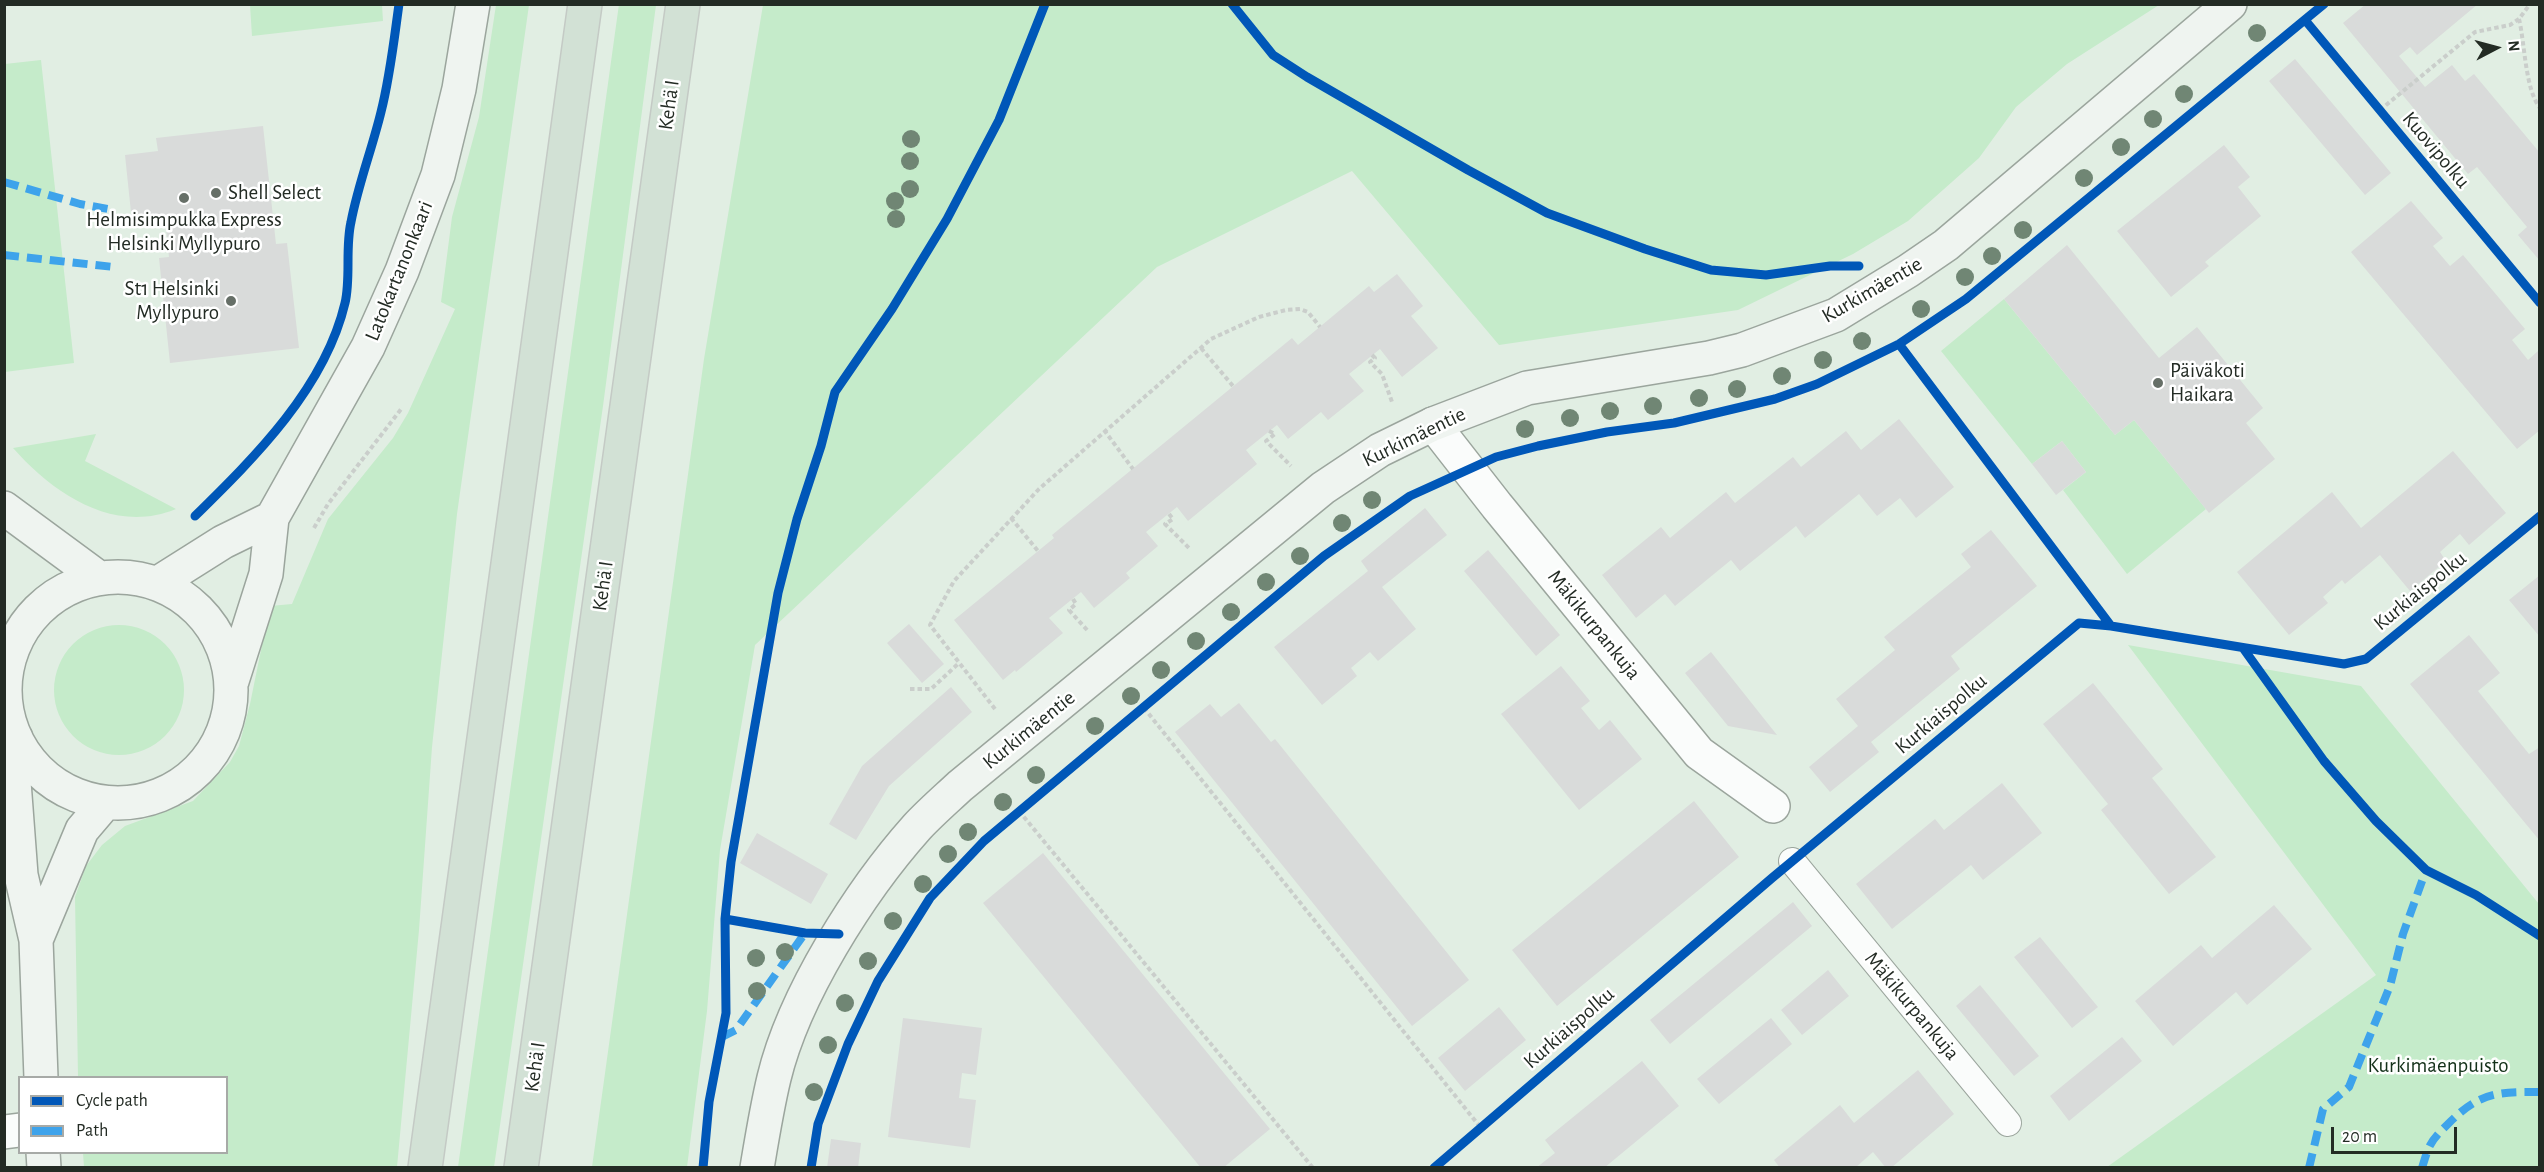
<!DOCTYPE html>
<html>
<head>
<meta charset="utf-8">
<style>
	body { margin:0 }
	#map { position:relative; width:2544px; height:1172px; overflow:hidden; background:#e1eee3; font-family:"Alegreya Sans",sans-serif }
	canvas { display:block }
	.frame { position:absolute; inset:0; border:6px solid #232b24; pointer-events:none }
	.legend { position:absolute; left:18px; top:1076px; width:210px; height:78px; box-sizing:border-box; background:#fff; border:2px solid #a7aaa7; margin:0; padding:8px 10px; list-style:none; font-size:18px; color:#232b24 }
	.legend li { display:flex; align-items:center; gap:12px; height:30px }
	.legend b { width:30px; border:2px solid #a7aaa7 }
	.north { position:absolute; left:2466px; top:18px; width:60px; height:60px; -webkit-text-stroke:4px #fff; paint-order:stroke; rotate:84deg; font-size:16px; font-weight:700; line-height:24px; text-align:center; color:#232b24 }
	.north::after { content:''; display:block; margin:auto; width:21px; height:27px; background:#232b24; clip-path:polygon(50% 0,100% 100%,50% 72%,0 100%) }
	.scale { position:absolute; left:2331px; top:1127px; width:126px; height:27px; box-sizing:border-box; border:3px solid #232b24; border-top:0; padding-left:8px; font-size:18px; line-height:21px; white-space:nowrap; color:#232b24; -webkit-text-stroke:4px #fff; paint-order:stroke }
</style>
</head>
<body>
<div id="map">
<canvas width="2544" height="1172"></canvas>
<div class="frame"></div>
<ul class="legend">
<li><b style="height:8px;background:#0057b8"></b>Cycle path</li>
<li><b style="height:8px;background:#3ea3eb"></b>Path</li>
</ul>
<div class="north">N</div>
<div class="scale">20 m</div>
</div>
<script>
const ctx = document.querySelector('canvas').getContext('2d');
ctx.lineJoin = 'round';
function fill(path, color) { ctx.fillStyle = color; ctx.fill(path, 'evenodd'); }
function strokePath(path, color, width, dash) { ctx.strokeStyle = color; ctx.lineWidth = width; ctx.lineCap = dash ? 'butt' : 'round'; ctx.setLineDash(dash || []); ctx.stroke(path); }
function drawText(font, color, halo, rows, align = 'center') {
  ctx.font = font + ' "Alegreya Sans",sans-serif'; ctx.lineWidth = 5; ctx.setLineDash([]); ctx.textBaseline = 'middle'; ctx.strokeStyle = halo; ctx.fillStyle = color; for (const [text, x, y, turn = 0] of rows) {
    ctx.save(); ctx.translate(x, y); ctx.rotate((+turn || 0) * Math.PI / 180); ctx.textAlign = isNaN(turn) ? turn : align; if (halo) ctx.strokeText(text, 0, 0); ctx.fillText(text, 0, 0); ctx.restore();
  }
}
const green = new Path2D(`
	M619 4 656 5 603 406 494 1167H458Z
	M250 5H382L383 21 252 36Z
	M496 5H529L457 514 432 747 419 930 397 1167H84L83 1153 226 1152V1078L78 1077 75 897 86 866 102 845 125 826 193 801 230 762 239 746 250 704 270 606 292 604 328 519 393 438 408 413 455 309 441 302 452 217 479 117Z
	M763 5V4L2159 5 2067 64 2016 107 1979 158 1908 221 1853 254 1738 310 1499 345 1352 171 1157 267 755 645 720 850 707 1011 687 1167H592L704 359Z
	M41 60 74 363 5 372V64Z
	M2004 299 2115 435 2134 420 2206 509 2127 574 2063 490 2086 472 2062 441 2032 464 1941 351Z
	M96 434 85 461 176 509C113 535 53 493 13 448Z
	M54 690a65 65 0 1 1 130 0a65 65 0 1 1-130 0Z
	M2128 645 2361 686 2539 904V1167H2107L2376 975Z`);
const building = new Path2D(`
	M2366 4H2478L2417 55 2410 47 2399 56 2425 87 2452 65 2465 81 2474 74 2540 153V261L2518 235 2527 227 2477 167 2468 174 2343 23Z
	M2295 59 2391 173 2365 195 2269 81Z
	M263 126 276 244 287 243 299 348 170 363 159 258 169 257 165 218 132 222 125 155 158 151 156 138Z
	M2224 145 2250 177 2238 187 2261 216 2205 262 2209 266 2171 297 2117 231Z
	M2411 201 2443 238 2433 246 2450 266 2463 255 2525 329 2512 340 2528 360 2538 351 2540 353V430L2517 449 2351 252Z
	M2067 245 2159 358 2197 327 2263 408 2246 423 2275 459 2209 513 2134 420 2115 435 2004 299Z
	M1397 274 1423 306 1411 316 1438 348 1402 377 1380 349 1349 374 1364 391 1328 420 1321 412 1288 439 1277 425 1246 450 1257 464 1188 521 1177 507 1146 532 1158 546 1126 573 1130 578 1094 608 1081 592 1049 618 1063 633 1016 672 1015 670 1003 680 954 620 1054 538 1052 535 1292 338 1298 345 1369 286 1374 292Z
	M1899 419 1954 487 1916 518 1900 498 1877 516 1859 494 1805 538 1796 526 1740 571 1731 560 1675 606 1665 594 1636 618 1602 575 1661 527 1670 538 1726 492 1735 503 1793 457 1801 467 1846 431 1861 450Z
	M2062 441 2086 472 2056 495 2032 464Z
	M2453 451 2506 513 2469 545 2460 534 2440 552 2446 561 2410 591 2380 555 2345 584 2342 580 2323 597 2328 603 2289 635 2237 572 2332 492 2361 528Z
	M1425 508 1447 535 1382 587 1416 629 1378 661 1370 652 1351 668 1357 676 1322 705 1274 647 1368 571 1361 561Z
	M1991 530 2037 586 1951 656 1960 669 1871 742 1879 752 1830 792 1809 767 1858 726 1836 699 1895 650 1884 637 1971 567 1961 554Z
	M1488 550 1560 635 1536 656 1464 571Z
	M2540 575V637L2509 600Z
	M909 624 944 664 922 683 887 643Z
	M2469 635 2500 673 2478 691 2529 754 2540 747V841L2410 684Z
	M1711 652 1777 735 1728 726 1685 673Z
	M1561 666 1590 701 1581 708 1599 730 1610 720 1642 759 1579 810 1501 714Z
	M2093 683 2163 769 2152 778 2216 857 2169 894 2101 810 2108 804 2043 724Z
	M951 687 972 712 889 786 856 840 829 824 862 766Z
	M1239 703 1271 742 1275 739 1469 980 1412 1026 1175 732 1210 704 1221 717Z
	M2002 783 2042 833 1983 880 1971 865 1892 929 1856 884 1935 819 1944 830Z
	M1694 801 1739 857 1557 1006 1512 950Z
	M757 833 828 874 811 904 740 863Z
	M1043 853 1270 1129 1223 1168H1201L983 903Z
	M1793 902 1812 926 1670 1044 1650 1020Z
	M2274 905 2312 949 2247 1005 2236 992 2173 1046 2135 1001 2201 945 2212 958Z
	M2040 937 2098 1007 2072 1028 2014 957Z
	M1828 970 1849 996 1802 1035 1781 1010Z
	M1980 985 2039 1056 2014 1076 1956 1006Z
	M1499 1007 1526 1040 1465 1091 1438 1058Z
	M903 1018 982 1028 976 1075 962 1073 959 1098 976 1100 970 1148 888 1137Z
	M1771 1018 1792 1044 1719 1104 1697 1079Z
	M2122 1037 2142 1061 2069 1121 2050 1096Z
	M1642 1061 1679 1106 1604 1168H1536L1555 1153 1545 1140Z
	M1918 1070 1954 1114 1891 1168H1886L1873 1152 1855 1168H1780L1774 1160 1840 1105 1854 1123Z
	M831 1139 861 1143 858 1168H827Z`);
const path = new Path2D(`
	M2519 19C2525 44 2525 89 2540 108
	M2380 110 2475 32 2510 25 2519 19 2530 4
	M1201 348 1233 386
	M1372 355 1375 358 1370 362 1382 374 1392 402
	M1104 430 1133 469
	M1269 431 1275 434 1266 441 1291 466
	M1169 514 1173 519 1165 524 1189 548
	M1011 518 1038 551
	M314 528 328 504 402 408
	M1073 599 1076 604 1069 610 1088 631
	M910 689H931L959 663
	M1144 708 1481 1128
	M995 709 930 625 954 581 1039 489 1211 339 1259 317 1286 310 1300 309 1308 312 1320 327
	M1019 811 1313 1168`);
const lane = new Path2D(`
	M1792 861 2008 1123`);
const street = new Path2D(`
	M1433 424 1497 506 1699 753 1773 806
	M4 1132 20 1130`);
const secondary = new Path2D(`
	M4 508 99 578
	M5 690a113 113 0 1 1 226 0a113 113 0 1 1-226 0Z
	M158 583 223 542 272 518
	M232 681 266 574 272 518 368 347 402 271 438 175 459 89 473 4
	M16 738 14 782 21 875 36 940 41 1078
	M36 940 82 830 105 803
	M43 1152 44 1168
	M757 1168C762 1138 767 1107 774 1078 794 995 860 891 917 827 930 813 945 800 960 786L1323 488 1380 450 1433 424 1527 388 1709 358 1742 350 1836 315 1908 271 1946 245 2230 4`);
const highway = new Path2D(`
	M425 1168 585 4
	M521 1168 683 4`);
const quiet = new Path2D(`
	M4 182 80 204 108 209
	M4 255 114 267
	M722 1037 736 1030 805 933
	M2309 1168 2323 1109 2349 1087 2390 986 2403 934 2426 870
	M2422 1168C2430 1141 2431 1141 2451 1121 2481 1092 2498 1092 2540 1092`);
const cycleway = new Path2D(`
	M1232 4 1273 55 1307 77 1468 170 1547 213 1645 249 1711 270 1766 275 1830 266H1859
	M2305 20 2540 303
	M1899 344 2111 626
	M195 516C255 457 325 388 345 303 351 278 345 248 351 222 358 185 372 149 381 112 390 77 394 40 399 4
	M2243 648 2324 761 2376 821 2426 870 2476 895 2540 936
	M725 919 805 933 839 934
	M703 1168 709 1102 726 1013 725 919 731 862 778 593 797 519 821 446 835 392 892 309 947 219 999 120 1045 4
	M811 1168 818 1124 848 1044 878 981 930 898 984 841 1324 556 1410 496 1496 457 1538 446 1607 432 1674 423 1775 399 1817 384 1899 344 1966 299 2324 4
	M1434 1168 1772 878 2079 623 2111 626 2344 664 2366 659 2540 516`);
const trees = [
	[2257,33],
	[2184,94],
	[2153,119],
	[911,139],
	[2121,147],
	[910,161],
	[2084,178],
	[910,189],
	[895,201],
	[896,219],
	[2023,230],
	[1992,256],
	[1965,277],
	[1921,309],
	[1862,341],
	[1823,360],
	[1782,376],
	[1737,389],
	[1699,398],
	[1653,406],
	[1610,411],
	[1570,418],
	[1525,429],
	[1372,500],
	[1342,523],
	[1300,556],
	[1266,582],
	[1231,612],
	[1196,641],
	[1161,670],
	[1131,696],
	[1095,726],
	[1036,775],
	[1003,802],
	[968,832],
	[948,854],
	[923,884],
	[893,921],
	[785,952],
	[756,958],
	[868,961],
	[757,991],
	[845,1003],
	[828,1045],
	[814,1092]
];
const markers = [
	[216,193,6,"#666f67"],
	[184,198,6,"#666f67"],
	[231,301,6,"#666f67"],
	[2158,383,6,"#666f67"]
];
const streetNames = [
	["Kehä I",669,105,-82],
	["Kuovipolku",2436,150,50],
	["Latokartanonkaari",399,271,-68],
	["Kurkimäentie",1872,290,-30],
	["Kurkimäentie",1414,437,-26],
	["Kehä I",603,586,-82],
	["Kurkiaispolku",2420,591,-39],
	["Mäkikurpankuja",1594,625,51],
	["Kurkiaispolku",1941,714,-40],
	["Kurkimäentie",1029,730,-39],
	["Mäkikurpankuja",1912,1006,50],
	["Kurkiaispolku",1569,1028,-41],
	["Kehä I",535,1067,-82]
];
const poiNames = [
	["Shell Select",228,193],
	["Helmisimpukka Express",184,220,"center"],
	["Helsinki Myllypuro",184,244,"center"],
	["St1 Helsinki",219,289,"right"],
	["Myllypuro",219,313,"right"],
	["Päiväkoti",2170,371],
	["Haikara",2170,395]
];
const parkNames = [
	["Kurkimäenpuisto",2438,1066]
];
fill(green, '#c5ebca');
fill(building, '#d9dbda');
strokePath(lane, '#9ba59d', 28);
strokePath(street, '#9ba59d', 36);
strokePath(secondary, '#9ba59d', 36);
strokePath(highway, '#c4cac5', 36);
strokePath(path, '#cacecb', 4, [4.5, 3]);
strokePath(lane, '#fafcfb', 26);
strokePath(street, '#fafcfb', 33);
strokePath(secondary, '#eff4f0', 33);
strokePath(highway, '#d2e1d5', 33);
strokePath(quiet, '#3ea3eb', 8, [15, 8]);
strokePath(cycleway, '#0057b8', 9);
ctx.fillStyle = '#708674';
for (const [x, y] of trees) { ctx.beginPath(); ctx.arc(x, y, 9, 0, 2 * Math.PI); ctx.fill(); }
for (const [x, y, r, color] of markers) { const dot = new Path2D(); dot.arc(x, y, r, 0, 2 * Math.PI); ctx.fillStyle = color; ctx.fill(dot); strokePath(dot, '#fff', 2); }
drawText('21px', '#232b24', '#fff', streetNames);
drawText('21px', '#232b24', '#fff', poiNames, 'left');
drawText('21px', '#133119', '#fff', parkNames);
</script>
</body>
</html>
